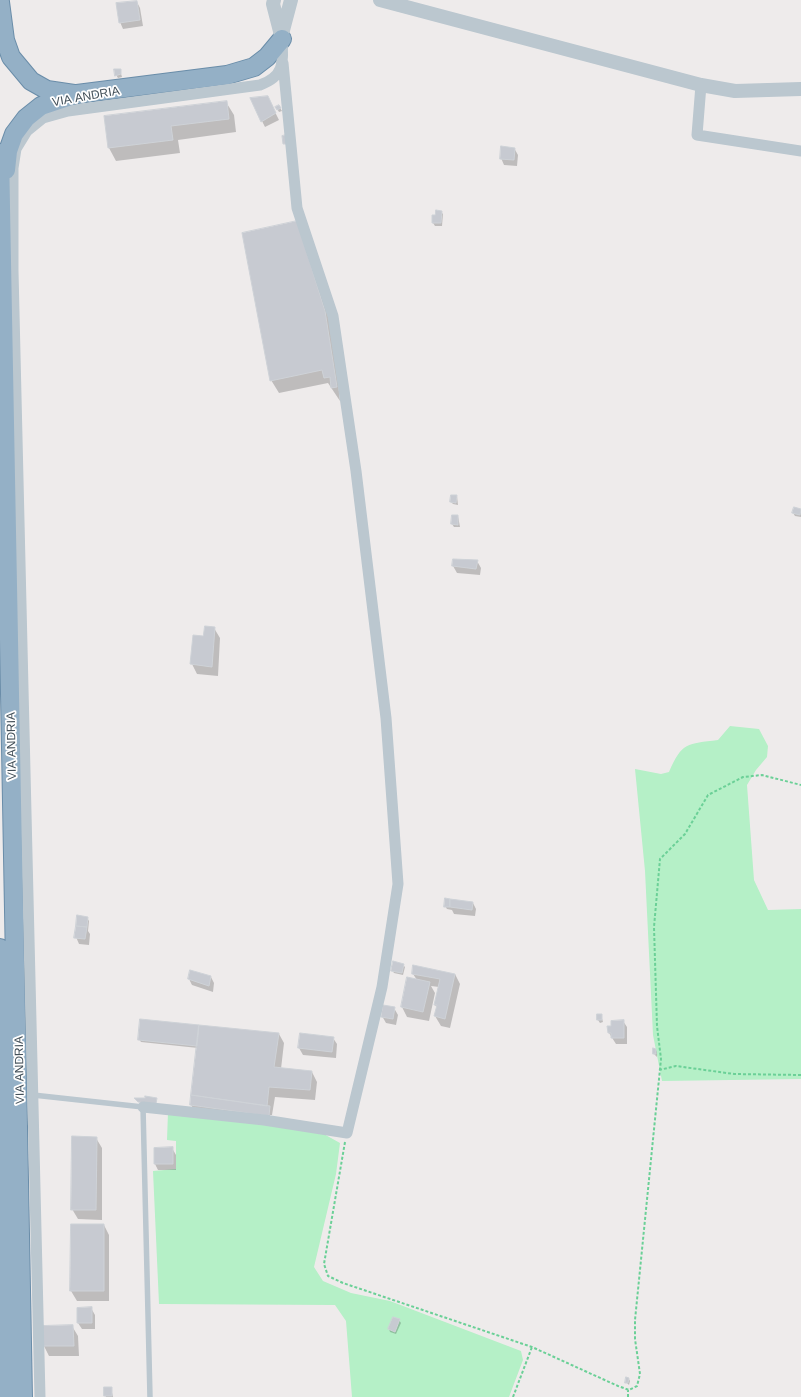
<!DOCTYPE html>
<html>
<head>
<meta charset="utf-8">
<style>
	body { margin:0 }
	canvas { display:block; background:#eeebeb }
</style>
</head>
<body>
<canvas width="801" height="1397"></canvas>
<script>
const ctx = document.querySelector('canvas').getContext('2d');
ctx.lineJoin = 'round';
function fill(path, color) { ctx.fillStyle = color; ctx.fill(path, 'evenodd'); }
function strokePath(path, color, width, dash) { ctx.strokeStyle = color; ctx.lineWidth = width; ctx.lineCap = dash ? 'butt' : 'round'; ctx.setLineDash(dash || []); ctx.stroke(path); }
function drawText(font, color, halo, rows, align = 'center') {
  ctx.font = font + ' Arial,sans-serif'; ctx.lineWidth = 3.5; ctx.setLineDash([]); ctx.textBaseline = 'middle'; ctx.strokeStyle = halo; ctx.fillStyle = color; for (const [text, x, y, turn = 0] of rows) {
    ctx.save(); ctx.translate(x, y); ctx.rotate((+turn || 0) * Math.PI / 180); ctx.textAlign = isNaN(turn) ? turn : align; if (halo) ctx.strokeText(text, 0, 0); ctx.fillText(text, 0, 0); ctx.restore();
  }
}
const green = new Path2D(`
	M730 726 759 729 768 746 767 757 756 770 747 785 754 880 768 910 801 909V1079L662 1081 653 1035 645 871 635 769 661 774 669 772C682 742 687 744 718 740Z
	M168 1112 322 1133 340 1143 336 1174 314 1267 323 1281 351 1293 390 1301 521 1351 523 1360 509 1397H352L346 1321 335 1305 159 1304 153 1171 176 1169V1141L167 1140Z`);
const shadow = new Path2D(`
	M137 2 140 8 143 26 123 29 120 22Z
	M120 70 122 77 118 78 116 75Z
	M226 102 234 115 236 132 178 140 180 153 116 161 109 148 105 117Z
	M271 104 279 120 265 127 262 121Z
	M279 106 282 111 279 112 276 107Z
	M514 148 518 155 517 166 504 165 501 158Z
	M441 212 443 214 442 226H435L433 223Z
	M296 223 332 325 340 401 328 383 279 393 271 380Z
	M457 496 458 505 453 504 451 502Z
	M795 508 801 510V517L795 516 793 513Z
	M458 516 460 527H454L452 524Z
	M454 560 477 561 481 568 480 575 457 573 453 566Z
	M214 628 220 638 218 676 197 674 192 664 194 636 204 637Z
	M473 903 476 909 475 916 454 914 452 910 447 909 445 906Z
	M87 918 89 921 88 931 90 934 89 945 79 944 76 937Z
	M403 965 405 967 403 975 394 973 392 970Z
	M413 974H455L460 984 450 1028 441 1026 435 1016 437 1008 435 1005 439 987 431 986 435 993 429 1021 407 1017 402 1007 408 979 417 980Z
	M211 977 214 983 213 992 192 985 189 979Z
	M394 1008 398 1015 396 1025 386 1023 382 1016Z
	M601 1015 603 1022 600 1023 598 1020Z
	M623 1021 627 1027V1044H616L609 1033Z
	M279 1034 284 1043 281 1069 312 1072 317 1082 315 1100 275 1097 272 1115H270V1119L193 1108 191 1105 198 1048 141 1042 139 1039Z
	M301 1034 333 1038 337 1044 336 1058 303 1055 299 1048Z
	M656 1050 657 1052V1057L654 1054Z
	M96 1138 102 1148V1220L78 1219 72 1209Z
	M172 1148 176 1155V1170H158L155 1164V1149Z
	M104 1225 109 1235V1301H77L71 1291Z
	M91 1308 95 1315V1329H82L78 1323V1309Z
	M399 1320 401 1323 396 1334 390 1332 389 1329Z
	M72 1326 78 1336 79 1356H49L44 1346Z
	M629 1379 630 1381 629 1385 626 1382Z
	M111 1388 113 1397H106L105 1395Z`);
const building = new Path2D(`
	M137 1 140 20 119 23 116 3Z
	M114 69H121V74L115 76Z
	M268 96 276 113 261 122 250 98Z
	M227 101 229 119 171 126 173 140 108 148 104 116Z
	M279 105 281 108 277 110 275 107Z
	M286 135 287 144H283L282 136Z
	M501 146 515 148 514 160 500 159Z
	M436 210 442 211 441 223H432V215H435Z
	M297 221 325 311 337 387 331 388 330 377 324 378 322 370 270 381 242 233Z
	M451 495H457L456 503 450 502Z
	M794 507 801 509 800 515 792 513Z
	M452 515H458V525L451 524Z
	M453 559 478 560 476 569 452 566Z
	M205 626 215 627 212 667 190 664 193 635 203 636Z
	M445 898 450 899V907H444Z
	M450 899 473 902 472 910 450 907Z
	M77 915 88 917 87 927 76 926Z
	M76 926 87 927 85 939 74 938Z
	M393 961 404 964 402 973 391 971Z
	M413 965 455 974 445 1019 434 1016 437 1005H434L440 979 412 974Z
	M190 970 211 976 209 986 188 979Z
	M407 977 430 982 423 1012 401 1007Z
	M383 1005 395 1007 393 1019 381 1017Z
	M597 1014H602V1020H597Z
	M140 1019 199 1025 197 1046 138 1040Z
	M624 1020V1038H611V1033H608L607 1026H611V1021Z
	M199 1025 279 1033 274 1067 312 1071 310 1090 269 1087 267 1106 191 1095Z
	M300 1033 334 1037 332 1052 298 1048Z
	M653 1048 656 1049V1054H653Z
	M191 1095 270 1106 269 1116 190 1105Z
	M145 1096 157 1098 156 1104 138 1102 134 1098H145Z
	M72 1136 97 1137 96 1210H71Z
	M173 1147V1164H154V1148Z
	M71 1224H104V1291H70Z
	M92 1307V1323H77V1308Z
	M393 1317 400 1319 395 1332 388 1329Z
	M73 1325 74 1346H43L42 1326Z
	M626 1377 629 1378 628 1383H625Z
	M104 1387H112V1396H104Z`);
const path = new Path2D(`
	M659 1070 676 1066 734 1074 801 1075
	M345 1142 324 1264 328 1276 343 1283 532 1347 618 1386 629 1390 637 1386 640 1374 635 1339V1320L661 1059 657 1026 654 927 660 859 685 834 708 795 743 777 762 775 801 785
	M513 1397 532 1347
	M628 1397V1390`);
const service = new Path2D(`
	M33 1095 143 1107 150 1397`);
const minor = new Path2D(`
	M701 85 697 135 801 151
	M143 1107 264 1120 347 1133 382 987 398 884 386 718 356 471 333 316 297 208 283 63
	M40 1397 13 271V168L16 149 27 131 43 118 68 111 260 85C285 76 283 62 282 39`);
const tertiary = new Path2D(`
	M274 0 273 4 282 39
	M380 0 701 85 735 91 801 89
	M282 34 291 0`);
const trunk = new Path2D(`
	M0 2 5 40 11 57 31 81 47 90 74 94
	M0 153 23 1397
	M6 170 8 151 14 134 26 118 41 106 77 94 227 75 254 67 267 57 282 39
	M0 948 8 1397`);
const streetNames = [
	["VIA ANDRIA",86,97,-10],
	["VIA ANDRIA",12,746,-91],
	["VIA ANDRIA",20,1070,-91]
];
fill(green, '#b5f0c7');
fill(shadow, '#0003');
fill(building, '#c7cad1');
strokePath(building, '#ced2d7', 1);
strokePath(trunk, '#6a8da9', 20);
strokePath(path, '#6bd097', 2, [3, 2]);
strokePath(service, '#bbc7cf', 5.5);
strokePath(minor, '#bbc7cf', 11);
strokePath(tertiary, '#bbc7cf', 14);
strokePath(trunk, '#94b0c6', 18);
drawText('12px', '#435059', '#fff', streetNames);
</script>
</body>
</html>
